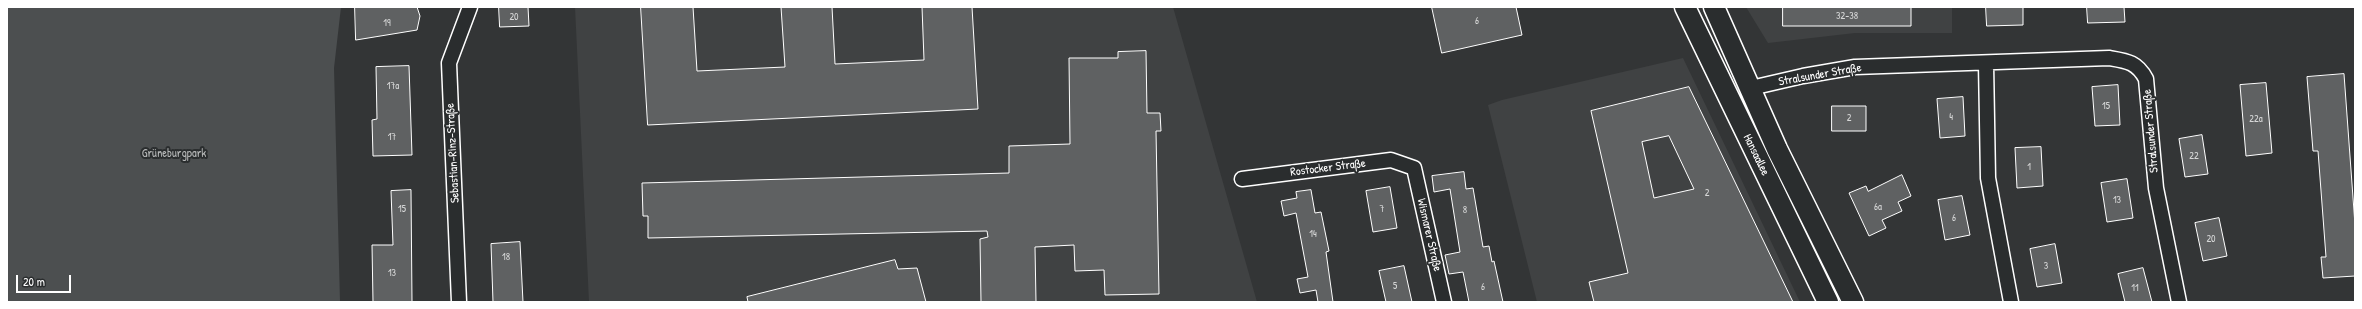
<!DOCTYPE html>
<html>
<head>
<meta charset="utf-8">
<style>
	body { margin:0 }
	#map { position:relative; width:2362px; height:309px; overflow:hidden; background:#333536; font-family:"Patrick Hand",sans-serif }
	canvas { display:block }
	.frame { position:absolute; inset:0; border:8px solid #fff; pointer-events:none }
	.scale { position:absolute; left:16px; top:275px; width:55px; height:18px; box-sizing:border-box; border:2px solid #fff; border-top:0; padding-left:5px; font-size:12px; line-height:14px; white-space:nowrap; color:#fff; -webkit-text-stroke:3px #2a2d2e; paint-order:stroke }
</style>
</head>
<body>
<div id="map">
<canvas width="2362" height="309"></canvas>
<div class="frame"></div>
<div class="scale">20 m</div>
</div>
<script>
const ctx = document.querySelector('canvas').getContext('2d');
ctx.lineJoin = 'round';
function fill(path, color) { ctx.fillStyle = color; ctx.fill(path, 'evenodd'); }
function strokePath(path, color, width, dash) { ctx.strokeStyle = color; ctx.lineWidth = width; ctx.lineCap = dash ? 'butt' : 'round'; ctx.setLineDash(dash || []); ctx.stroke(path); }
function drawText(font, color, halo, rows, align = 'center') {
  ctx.font = font + ' "Patrick Hand",sans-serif'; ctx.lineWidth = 4; ctx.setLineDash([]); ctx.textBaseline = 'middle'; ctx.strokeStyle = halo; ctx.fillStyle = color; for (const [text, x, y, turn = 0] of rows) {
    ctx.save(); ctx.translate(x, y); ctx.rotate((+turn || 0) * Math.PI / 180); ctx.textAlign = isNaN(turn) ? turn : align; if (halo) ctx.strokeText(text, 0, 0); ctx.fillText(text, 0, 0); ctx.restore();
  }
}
const built = new Path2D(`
	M575 7H1173L1257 302H589Z
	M1746 7H1952V33H1855L1768 43Z
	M1683 58 1800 302H1537L1488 105 1502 100Z`);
const green = new Path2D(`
	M7 7H341L334 68 340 302H7Z`);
const building = new Path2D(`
	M355 7H417L420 16 417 30 356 40Z
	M499 7H528L529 26 500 27Z
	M641 7H693L697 71 785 67 781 7H832L835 64 924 60 922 7H972L978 109 648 125Z
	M1432 7H1516L1522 35 1442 53Z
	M1783 7H1911V26H1783Z
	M1986 7H2023V25L1987 26Z
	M2087 7H2124L2125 22 2088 23Z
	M1146 51 1147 113H1160L1161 131H1156L1159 294 1105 295 1104 270 1075 271 1074 245 1035 247 1036 302H981L980 239 988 237 987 231 648 238V216H643L642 183 1009 173V146L1070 144 1069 58H1118V52Z
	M409 66 412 155 373 156 372 120 377 119 376 67Z
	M2344 74 2355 225V276L2323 278 2321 257H2326L2318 151H2313L2307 77Z
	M2266 83 2272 153 2246 156 2240 85Z
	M2118 85 2120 125 2095 126 2092 87Z
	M1689 87 1793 302H1594L1589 282 1628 273 1591 111ZM1669 136 1694 189 1654 198 1642 142Z
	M1963 97 1965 136 1940 138 1937 99Z
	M1832 106H1866V131H1832Z
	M2202 135 2208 174 2185 177 2179 139Z
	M2041 147 2043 186 2017 188 2015 148Z
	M1464 172 1466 189 1473 188 1483 247 1489 246 1492 262 1494 261 1503 302H1469L1463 272 1449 274 1445 255 1460 252 1450 189 1434 192 1432 176Z
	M1902 175 1911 196 1898 202 1902 211 1882 220 1886 228 1869 236 1849 193 1866 186 1868 191Z
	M2127 179 2133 218 2107 222 2101 183Z
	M1390 187 1397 228 1373 232 1366 191Z
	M411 190 412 302H373L372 245H393L391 191Z
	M1311 190 1315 213 1321 212 1329 251 1326 252 1333 302H1318L1316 290 1300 293 1297 279 1308 277 1296 213 1284 216 1281 201 1297 198 1296 192Z
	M1962 196 1970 235 1945 240 1938 200Z
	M2219 218 2227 256 2203 261 2195 223Z
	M520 242 523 302H493L491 244Z
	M2055 244 2062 283 2037 287 2030 249Z
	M895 260 898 269 917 268 926 302H748L747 297Z
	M1404 266 1412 302H1386L1379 271Z
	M2143 268 2152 302H2125L2118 274Z`);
const minor = new Path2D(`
	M1986 63 1988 178 2011 302
	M1751 88 1803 76 1855 67 2109 58C2127 61 2137 62 2146 79L2156 188 2179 302
	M1242 179 1391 160 1414 168 1444 302
	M459 302 449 63 470 7`);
const secondary = new Path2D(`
	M1685 7 1828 302
	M1714 7 1777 149 1853 302`);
const numberNames = [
	["32-38",1847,16],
	["20",514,17],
	["6",1477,21],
	["19",387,23],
	["17a",393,86],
	["15",2106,106],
	["4",1951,117],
	["2",1849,118],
	["22a",2256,119],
	["17",392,137],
	["22",2194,156],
	["1",2029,167],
	["2",1707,193],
	["13",2117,200],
	["6a",1878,207],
	["15",402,209],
	["7",1382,209],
	["8",1465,210],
	["6",1954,218],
	["14",1313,234],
	["20",2211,239],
	["18",506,257],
	["3",2046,266],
	["13",392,273],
	["5",1395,286],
	["6",1483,287],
	["11",2135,288]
];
const streetNames = [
	["Stralsunder Straße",1820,75,-10],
	["Stralsunder Straße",2151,131,-95],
	["Sebastian-Rinz-Straße",453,153,-93],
	["Hansaallee",1756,155,64],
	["Rostocker Straße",1328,168,-7],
	["Wismarer Straße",1429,235,77]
];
const parkNames = [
	["Grüneburgpark",174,154]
];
fill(built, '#404243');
fill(green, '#4c4f50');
fill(building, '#5f6162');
strokePath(building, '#fff', 1);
strokePath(minor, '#fff', 17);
strokePath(secondary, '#fff', 23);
strokePath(minor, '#2a2d2e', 14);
strokePath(secondary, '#2a2d2e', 20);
drawText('10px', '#d7d8d8', null, numberNames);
drawText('12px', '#fff', '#2a2d2e', streetNames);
drawText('12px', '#b7b9b9', '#2a2d2e', parkNames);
</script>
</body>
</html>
